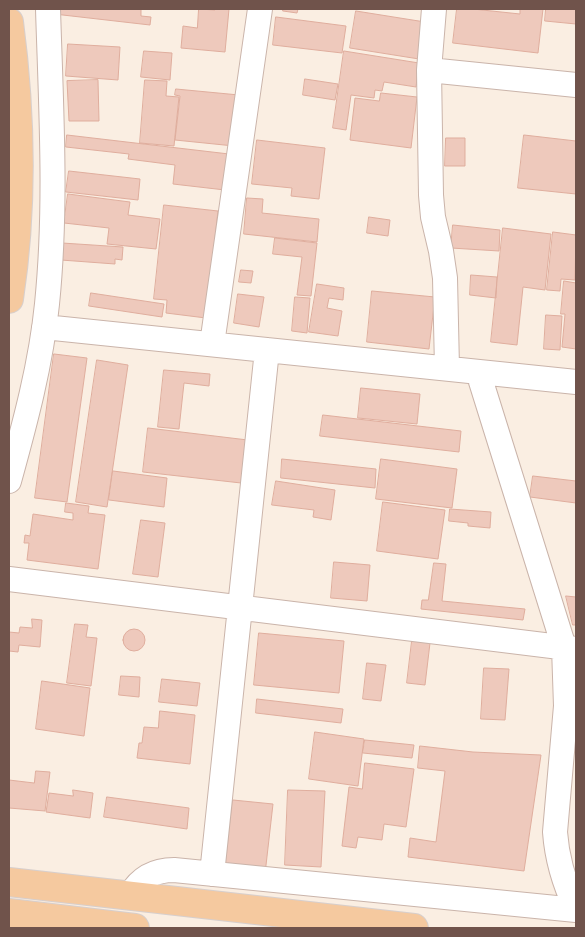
<!DOCTYPE html>
<html>
<head>
<meta charset="utf-8">
<style>
	body { margin:0 }
	#map { position:relative; width:585px; height:937px; overflow:hidden; background:#faeee2; font-family:"Nunito Sans",sans-serif }
	canvas { display:block }
	.frame { position:absolute; inset:0; border:10px solid #70534b; pointer-events:none }
</style>
</head>
<body>
<div id="map">
<canvas width="585" height="937"></canvas>
<div class="frame"></div>
</div>
<script>
const ctx = document.querySelector('canvas').getContext('2d');
ctx.lineJoin = 'round';
function fill(path, color) { ctx.fillStyle = color; ctx.fill(path, 'evenodd'); }
function strokePath(path, color, width, dash) { ctx.strokeStyle = color; ctx.lineWidth = width; ctx.lineCap = dash ? 'butt' : 'round'; ctx.setLineDash(dash || []); ctx.stroke(path); }
const building = new Path2D(`
	M55 9H141V16L151 17 150 25 54 14Z
	M199 9 215 10V9H229L225 52 181 48 183 26 197 28Z
	M283 9H298L297 13 283 11Z
	M457 9H473L520 14V9H543L538 53 453 43Z
	M546 9H576V24L545 21Z
	M356 11 425 22 419 59 350 48Z
	M276 17 346 26 342 53 273 45Z
	M68 44 120 47 118 80 66 76Z
	M144 51 172 53 170 80 141 77Z
	M344 51 419 63 416 87 384 82 382 91 375 90 374 98 351 95 346 130 333 128Z
	M305 79 338 84 335 100 303 95Z
	M98 80 99 121H69L67 81Z
	M145 80 167 81 166 96 179 97 174 146 140 143Z
	M176 89 239 95 234 146 175 140 180 96 175 95Z
	M381 93 417 97 411 148 350 140 355 98 379 101Z
	M67 135 229 154 225 190 173 184 175 165 128 159 129 154 66 147Z
	M524 135 576 141V194L518 188Z
	M446 138H465V166H445Z
	M257 140 325 148 319 199 291 196 292 188 252 184Z
	M69 171 140 179 138 200 66 192Z
	M68 194 130 202 128 215 160 219 156 249 107 244 109 228 64 223Z
	M247 198 263 199 262 213 319 219 317 242 244 234Z
	M164 205 218 211 206 318 166 313 167 300 154 299Z
	M369 217 390 220 388 236 367 233Z
	M453 225 500 230 499 251 451 248Z
	M503 228 551 234 545 290 523 287 517 345 491 342Z
	M553 232 576 235 575 280 561 279 560 291 547 290Z
	M275 238 317 243 311 296 297 295 302 257 273 254Z
	M62 243 123 247 122 260 115 259V264L61 260Z
	M241 270 253 271 251 283 239 282Z
	M471 275 497 277 496 298 470 295Z
	M564 281 576 283V349L562 347 565 314H561Z
	M317 284 344 288 343 300 329 298 327 308 342 311 338 336 309 332Z
	M372 291 435 297 429 349 367 342Z
	M91 293 164 304 162 317 89 306Z
	M238 294 264 297 259 327 234 323Z
	M295 297 310 298 307 333 292 331Z
	M546 315 562 316 560 350 544 349Z
	M54 354 87 358 67 502 35 498Z
	M97 360 128 365 107 507 76 502Z
	M164 370 210 374 209 386 184 383 179 429 158 427Z
	M361 388 420 394 417 424 358 418Z
	M323 415 461 431 459 452 320 436Z
	M148 428 256 441 250 484 143 472Z
	M282 459 376 469 375 488 281 478Z
	M381 459 457 469 452 508 376 499Z
	M113 471 167 478 164 507 109 500Z
	M533 476 576 481V503L530 497Z
	M276 481 335 490 331 520 313 517 314 510 272 505Z
	M383 502 445 510 438 559 377 551Z
	M66 503 89 506 88 513 105 515 98 569 27 560 29 543H24L25 535 30 536 33 514 73 520V513L65 512Z
	M450 509 491 512 490 528 468 526V523L449 521Z
	M141 520 165 523 158 577 133 574Z
	M334 562 370 565 367 601 331 598Z
	M434 563 446 564 442 601 525 609 523 620 421 609 422 600H428Z
	M566 596 576 597V625H573Z
	M32 619 42 620 40 647 19 645 18 652 9 651V632L19 633 20 627 32 628Z
	M75 624 88 625 86 637 97 638 91 686 67 683Z
	M123 640a11 11 0 1 1 22 0a11 11 0 1 1-22 0Z
	M259 633 344 641 339 693 254 685Z
	M412 641 430 643 425 685 407 683Z
	M367 663 386 665 381 701 363 699Z
	M484 668 509 669 505 720 481 719Z
	M121 676 140 677 139 697 119 695Z
	M162 679 200 683 197 706 159 702Z
	M42 681 90 688 84 736 36 729Z
	M257 699 343 709 341 723 256 713Z
	M160 711 195 715 190 764 137 758 139 743H142L144 727 158 728Z
	M315 732 364 739 358 786 309 779Z
	M365 740 414 745 412 758 363 753Z
	M420 746 473 752 541 755 524 871 408 857 410 838 436 842 445 771 418 768Z
	M365 763 414 769 406 827 384 824 382 840 358 837 356 848 342 846 349 787 362 789Z
	M36 771 50 772 45 811 9 808V780L34 783Z
	M73 790 93 793 90 818 46 812 49 793 73 796Z
	M288 790 325 791 321 867 285 865Z
	M107 797 189 808 187 829 104 817Z
	M233 800 273 804 265 874 225 870Z`);
const minor = new Path2D(`
	M434 9 429 70 431 195 433 217 441 251 445 278 447 368
	M429 70 576 85
	M44 327 576 382
	M212 344 260 9
	M478 372 564 647 566 706 555 832C557 860 564 883 576 908
	M9 481C25 423 41 364 47 304 57 206 51 107 48 9
	M9 579 576 649
	M212 874 267 350
	M130 895C140 878 154 870 174 870L576 910`);
const major = new Path2D(`
	M9 22C21 113 23 207 9 299
	M9 882 414 928
	M9 913 135 928`);
fill(building, '#eec9bc');
strokePath(building, '#dfad9d', 1);
strokePath(minor, '#cab4aa', 26);
strokePath(major, '#d7cfcd', 30);
strokePath(minor, '#fff', 24);
strokePath(major, '#f5c99f', 28);
</script>
</body>
</html>
